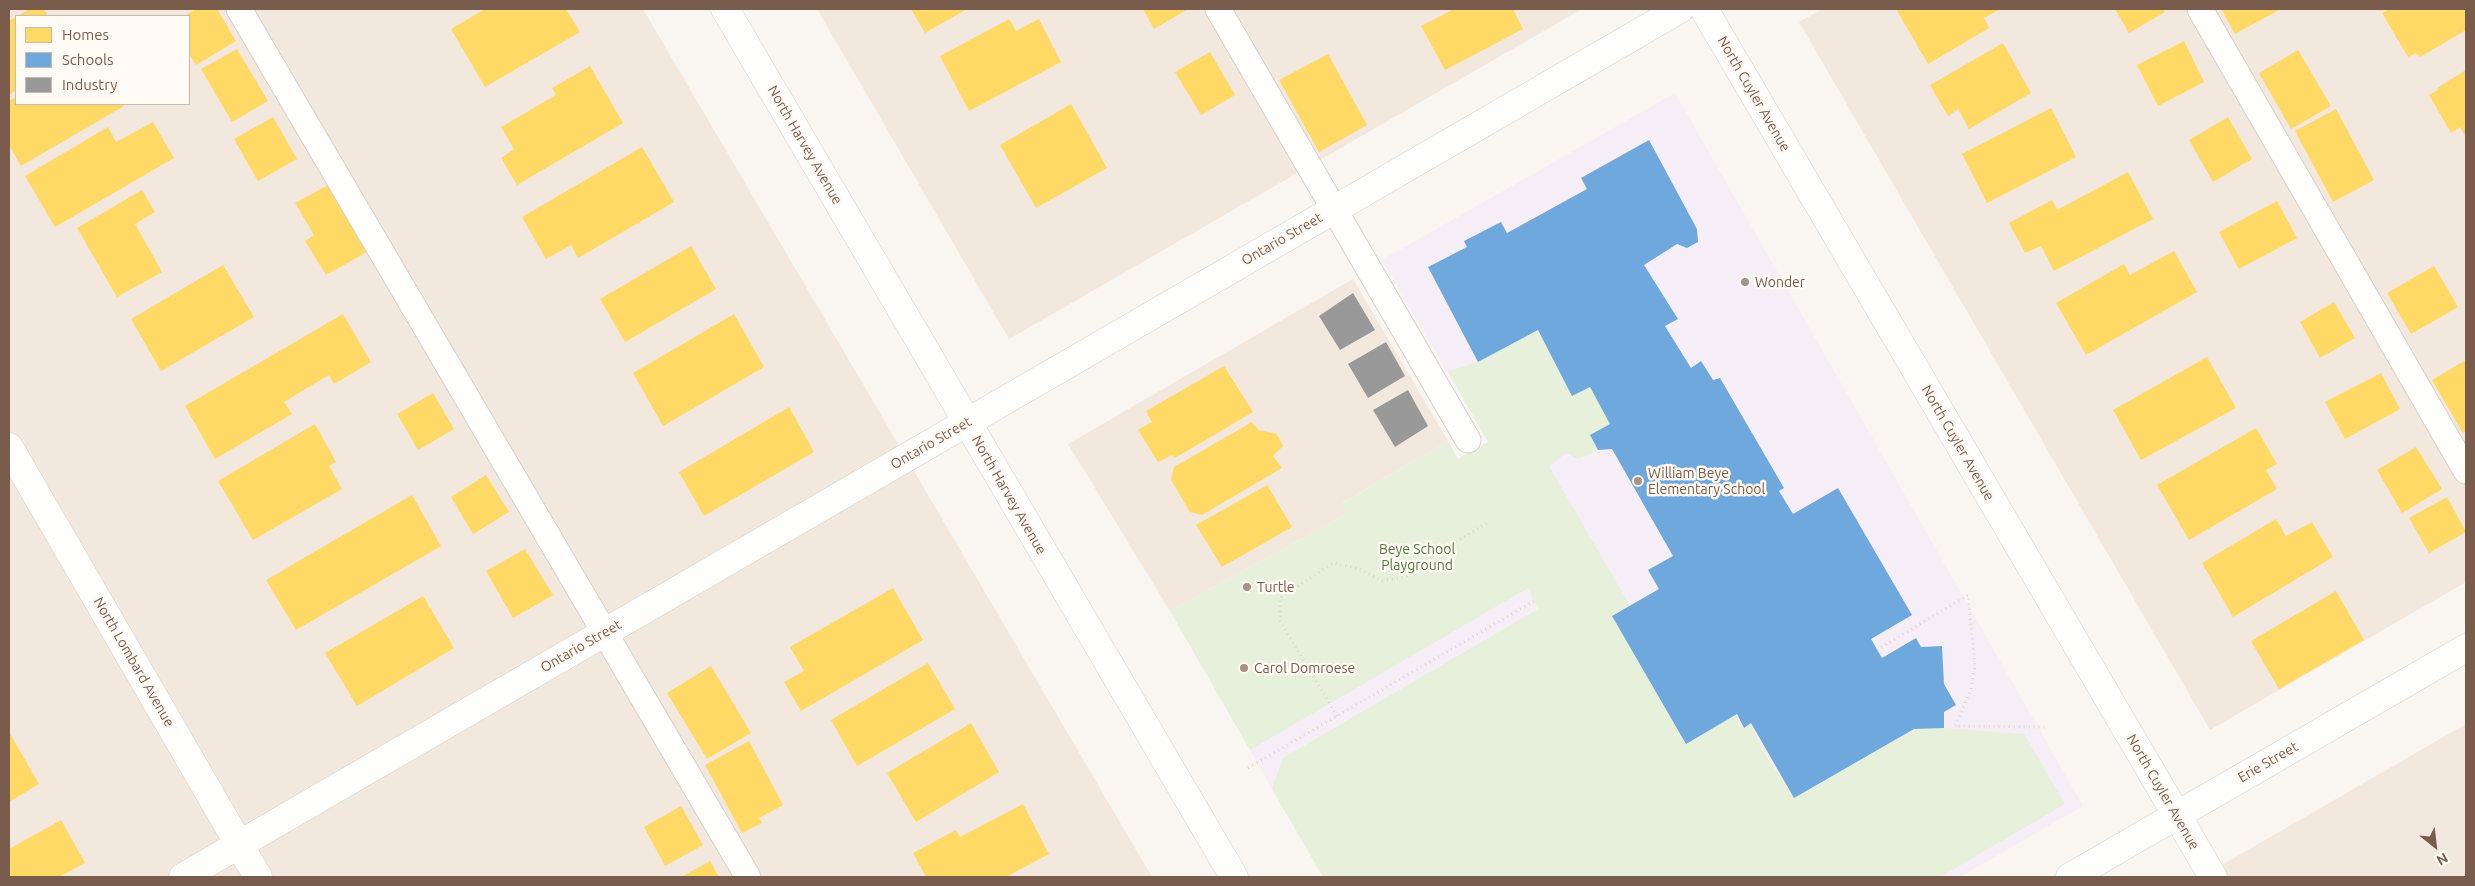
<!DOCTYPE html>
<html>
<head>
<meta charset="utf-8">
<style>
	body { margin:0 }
	#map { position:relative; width:2475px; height:886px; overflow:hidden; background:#f9f5f0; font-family:Ubuntu,sans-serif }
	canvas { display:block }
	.frame { position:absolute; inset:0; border:10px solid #7a5c4d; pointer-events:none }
	.legend { position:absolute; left:15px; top:15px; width:175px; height:90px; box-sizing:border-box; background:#fffaf3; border:1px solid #cabbb1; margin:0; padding:6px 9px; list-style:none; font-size:15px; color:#7a5c4d }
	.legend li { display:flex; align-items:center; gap:10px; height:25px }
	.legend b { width:25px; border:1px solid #cabbb1 }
	.north { position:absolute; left:2410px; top:821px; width:50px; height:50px; -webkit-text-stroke:4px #fffaf3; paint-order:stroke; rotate:151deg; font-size:14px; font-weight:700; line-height:20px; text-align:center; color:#7a5c4d }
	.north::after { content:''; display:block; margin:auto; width:18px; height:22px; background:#7a5c4d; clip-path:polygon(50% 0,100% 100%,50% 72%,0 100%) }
</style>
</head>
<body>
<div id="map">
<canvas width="2475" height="886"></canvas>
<div class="frame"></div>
<ul class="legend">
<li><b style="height:14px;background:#ffd966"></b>Homes</li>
<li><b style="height:14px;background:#6fa8dc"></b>Schools</li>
<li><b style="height:14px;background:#999"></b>Industry</li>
</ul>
<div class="north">N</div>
</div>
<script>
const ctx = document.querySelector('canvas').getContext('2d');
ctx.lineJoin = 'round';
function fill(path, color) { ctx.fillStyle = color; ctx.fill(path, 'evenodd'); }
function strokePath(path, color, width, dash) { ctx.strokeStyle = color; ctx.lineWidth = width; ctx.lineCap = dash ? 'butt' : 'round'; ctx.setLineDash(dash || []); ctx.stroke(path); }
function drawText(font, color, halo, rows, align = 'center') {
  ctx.font = font + ' Ubuntu,sans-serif'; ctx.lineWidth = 5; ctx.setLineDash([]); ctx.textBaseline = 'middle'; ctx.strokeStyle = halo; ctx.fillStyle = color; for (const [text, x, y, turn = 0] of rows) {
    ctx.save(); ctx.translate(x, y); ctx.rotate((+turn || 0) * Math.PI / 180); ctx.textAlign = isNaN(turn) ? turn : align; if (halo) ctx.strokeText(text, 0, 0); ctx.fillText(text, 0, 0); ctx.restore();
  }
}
const residential = new Path2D(`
	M9 9H643L1152 877H9ZM16 16H189V104H16Z
	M817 9H1582L1009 339Z
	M1823 9H2466V582L2210 730 1799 22Z
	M1353 279 1448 441 1342 503 1347 514 1170 611 1068 444Z
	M2466 724V877H2201Z`);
const education = new Path2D(`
	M1675 93 2083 806 1960 877H1323L1170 611 1347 514 1341 504 1448 441 1458 459 1488 442 1382 260Z`);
const green = new Path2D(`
	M1538 330 1572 396 1590 387 1610 424 1590 435 1598 450 1578 459 1566 453 1549 466 1630 606 1652 684 1686 743 1737 714 1739 724 1744 728 1751 723 1763 751 1794 798 1914 729 1944 728 2024 734 2065 804 1940 877H1323L1272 789 1283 758 1538 609 1528 588 1250 750 1170 611 1347 514 1341 504 1448 441 1458 459 1488 442 1448 371 1478 362Z`);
const homes = new Path2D(`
	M30 9H44L48 16H17Z
	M196 9H217L236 41 196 65 189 54V16H184Z
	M485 9H566L580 32 485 87 451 29Z
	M911 9H967L925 33Z
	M1143 9H1188L1154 29Z
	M1454 9H1513L1523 29 1445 70 1421 26Z
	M1896 9H2000L1984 18 1989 28 1928 64Z
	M2115 9H2162L2165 12 2129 33Z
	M2221 9H2278L2279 10 2235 34Z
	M2390 9H2466V30L2420 57 2416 53 2408 57 2382 13Z
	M16 17V90L9 95V21Z
	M1009 19 1016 31 1039 19 1061 62 969 111 940 56Z
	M2184 41 2204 82 2158 106 2137 65Z
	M2003 43 2031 93 1969 129 1958 109 1948 116 1930 85Z
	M237 49 268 101 232 122 201 69Z
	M2298 50 2331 106 2291 129 2259 73Z
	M1210 52 1235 95 1201 115 1175 72Z
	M1328 54 1367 125 1319 152 1279 80Z
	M590 66 623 123 517 185 501 158 514 149 501 127 556 95 552 88Z
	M2466 70V138L2460 127 2451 133 2429 95 2438 90 2437 88Z
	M16 97V104H123L124 106 21 166 9 145V101Z
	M1071 104 1107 168 1036 208 1000 145Z
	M2051 108 2076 157 1987 203 1962 154Z
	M2336 109 2374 180 2333 202 2295 131Z
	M273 117 297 159 258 181 234 139Z
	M2228 117 2252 159 2213 182 2189 140Z
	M153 122 174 158 55 227 25 176 108 127 116 142Z
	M642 147 674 202 578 258 571 245 546 259 522 217Z
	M2128 172 2153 219 2054 271 2041 246 2025 253 2009 223 2052 200 2057 210Z
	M328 185 367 252 326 275 305 241 314 235 295 203Z
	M142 190 155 212 135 224 162 272 117 297 77 228Z
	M2277 201 2297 238 2239 269 2219 232Z
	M691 246 716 289 625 342 600 299Z
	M2174 251 2197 292 2086 355 2056 303 2124 264 2130 275Z
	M223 265 254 317 161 371 131 319Z
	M2434 266 2458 307 2411 334 2387 293Z
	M2334 302 2355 338 2320 358 2300 322Z
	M343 314 371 362 334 384 329 375 284 402 292 414 215 459 185 406Z
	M734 314 764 367 663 426 633 373Z
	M2207 357 2236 408 2141 460 2113 410Z
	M2466 360V431L2463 433 2432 380Z
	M1224 366 1253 412 1175 458 1172 455 1158 462 1138 430 1152 422 1146 411Z
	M2381 373 2400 409 2345 439 2325 402Z
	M433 393 454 429 418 450 397 414Z
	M789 407 814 452 704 516 679 472Z
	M1252 422 1258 430 1277 434 1283 446 1273 456 1282 468 1202 515 1190 512 1171 480 1174 467Z
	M315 424 336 462 329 466 342 489 253 540 218 481Z
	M2256 428 2277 464 2266 470 2277 489 2189 540 2157 485Z
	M2416 447 2442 489 2402 513 2377 470Z
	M486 475 509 512 473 534 451 497Z
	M1267 485 1292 527 1222 567 1196 525Z
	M412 495 441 546 296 630 266 580Z
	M2447 497 2466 532 2429 553 2409 518Z
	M2276 519 2286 536 2312 522 2333 557 2233 617 2202 563Z
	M525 549 553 595 513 618 486 571Z
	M893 588 923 640 801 711 784 682 804 671 790 647Z
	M2336 591 2364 640 2279 689 2251 641Z
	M423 596 454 648 357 706 325 653Z
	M928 663 955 709 857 766 831 720Z
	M711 666 751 733 707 759 667 693Z
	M971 723 999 772 916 822 887 773Z
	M9 732 39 784 9 802Z
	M749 741 783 805 759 818 762 823 742 833 705 765Z
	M1023 804 1049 854 1006 877H926L913 853 956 830 960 837Z
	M681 806 703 845 665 866 644 827Z
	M61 820 85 863 59 877H9V849Z
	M710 861 719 877H681Z`);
const schools = new Path2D(`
	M1649 140 1697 229 1698 242 1687 248 1677 244 1644 265 1678 319 1665 326 1691 368 1701 361 1713 380 1720 378 1784 488 1779 491 1793 514 1838 488 1912 615 1871 639 1882 658 1916 638 1921 647 1942 646 1944 684 1956 705 1944 712V728L1914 729 1794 798 1751 723 1744 728 1737 714 1686 744 1612 616 1659 589 1648 570 1673 556 1612 449 1598 450 1590 435 1610 424 1590 387 1572 396 1538 330 1478 362 1428 267 1467 247 1464 241 1501 222 1507 233 1587 189 1581 178Z`);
const industry = new Path2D(`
	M1353 293 1375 330 1340 350 1319 316Z
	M1386 342 1405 376 1368 398 1348 364Z
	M1408 390 1428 426 1395 447 1373 410Z`);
const path = new Path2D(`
	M1877 650 1968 595 1975 666 1971 689 1955 726 2045 727
	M1337 716 1280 621V598L1333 563 1360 569 1382 581 1407 576 1435 554 1489 522
	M1248 768 1534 601`);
const lane = new Path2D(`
	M239 9 748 877
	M1218 9 1468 440
	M2200 9 2466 471`);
const street = new Path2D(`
	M725 9 1234 877
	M1704 9 2213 877
	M9 447 258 877
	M183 877 1680 9
	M2070 877 2466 648`);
const markers = [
	[1745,282,5,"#a69286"],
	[1638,481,5,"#a69286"],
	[1247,587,5,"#a69286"],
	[1244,668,5,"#a69286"]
];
const streetNames = [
	["North Cuyler Avenue",1754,94,60],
	["North Harvey Avenue",805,145,60],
	["Ontario Street",1282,239,-30],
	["Ontario Street",931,443,-30],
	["North Cuyler Avenue",1958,443,60],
	["North Harvey Avenue",1009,495,60],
	["Ontario Street",581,646,-30],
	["North Lombard Avenue",134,662,60],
	["Erie Street",2268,762,-30],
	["North Cuyler Avenue",2163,792,60]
];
const poiNames = [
	["Wonder",1755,282],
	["William Beye",1648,473],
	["Elementary School",1648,489],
	["Turtle",1257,587],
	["Carol Domroese",1254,668]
];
const parkNames = [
	["Beye School",1417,549],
	["Playground",1417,565]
];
fill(residential, '#f2e8de');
fill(education, '#f6eef6');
fill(green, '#e7f0db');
fill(homes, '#ffd966');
fill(schools, '#6fa8dc');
fill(industry, '#999');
strokePath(lane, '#d7d1cb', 27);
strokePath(street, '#d7d1cb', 29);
strokePath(path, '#dcd5d0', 3, [1, 4]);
strokePath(lane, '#fefefd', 25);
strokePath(street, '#fefefd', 28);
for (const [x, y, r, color] of markers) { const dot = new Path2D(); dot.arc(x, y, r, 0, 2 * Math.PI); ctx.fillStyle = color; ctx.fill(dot); strokePath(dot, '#fffaf3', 2); }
drawText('14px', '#7a5c4d', '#fffaf3', streetNames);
drawText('14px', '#7a5c4d', '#fffaf3', poiNames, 'left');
drawText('14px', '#537a41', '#fffaf3', parkNames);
</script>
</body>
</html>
